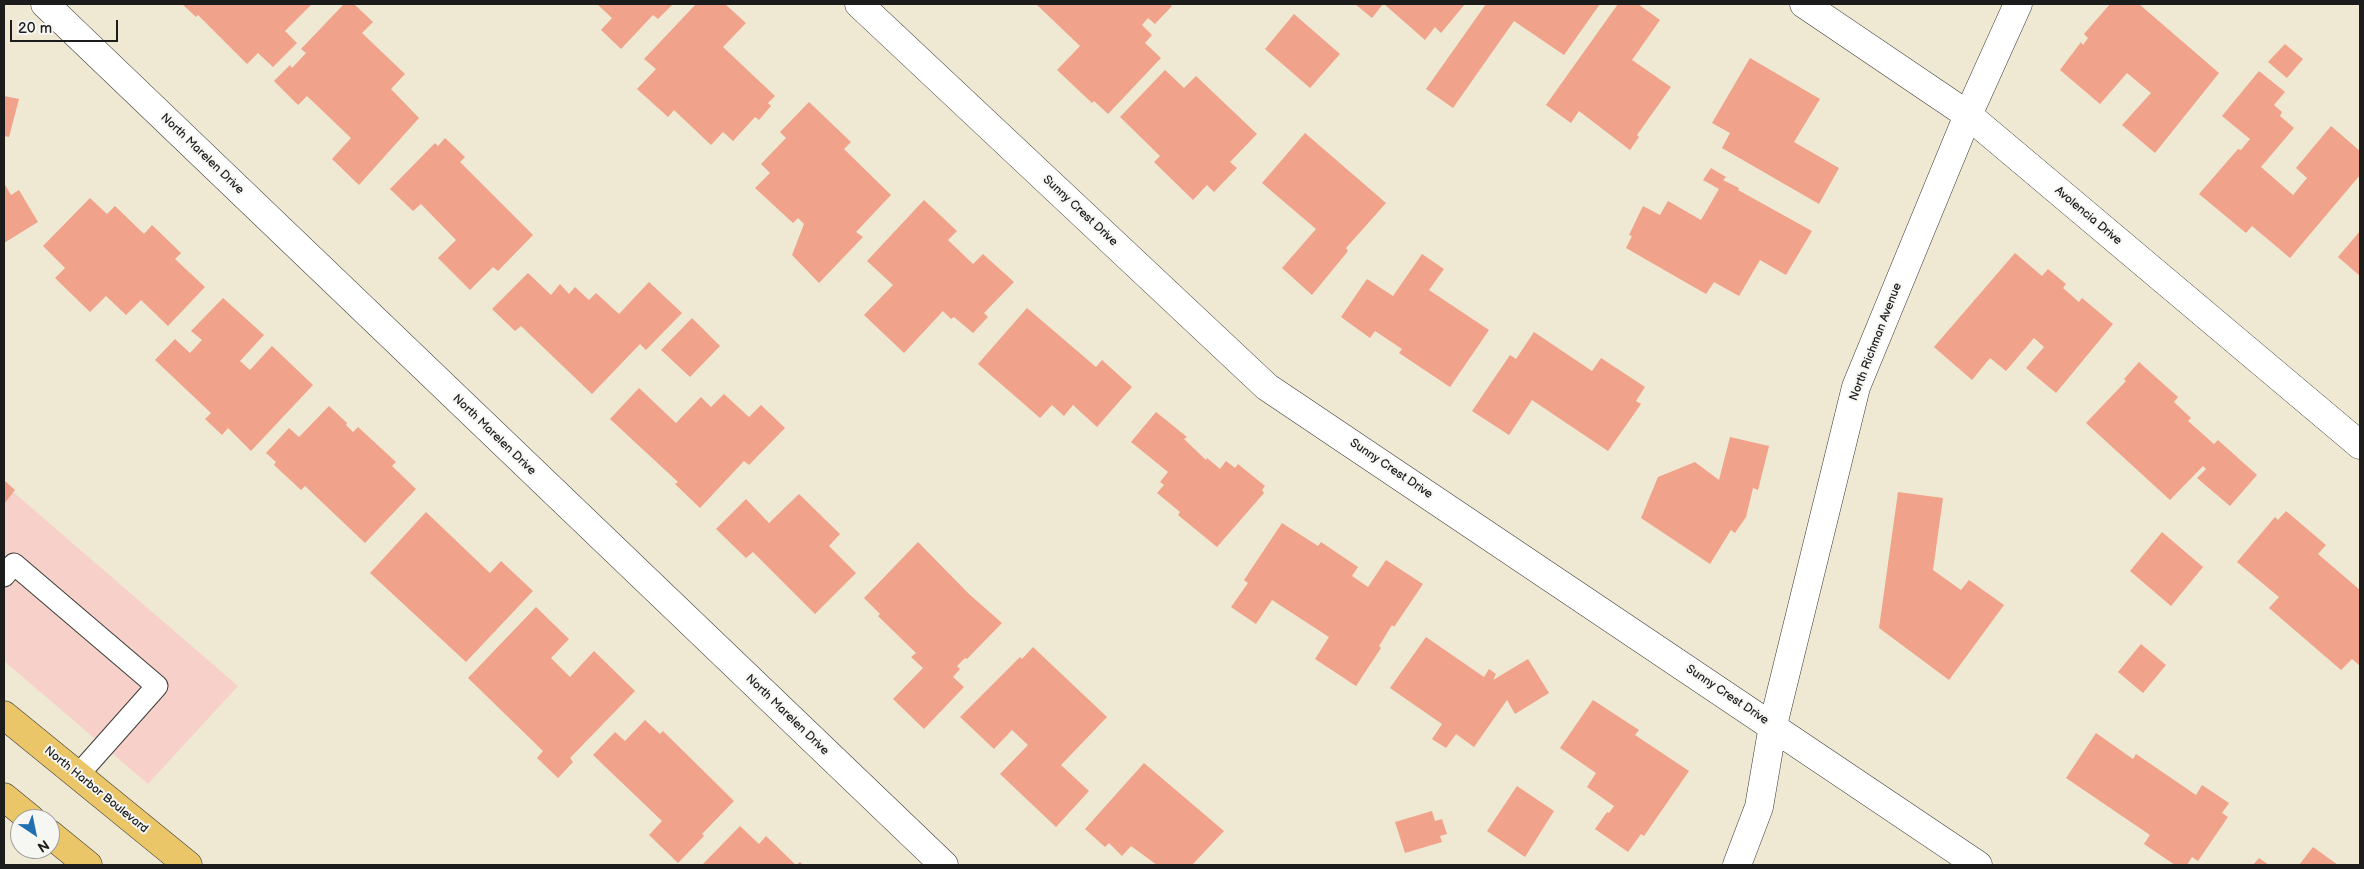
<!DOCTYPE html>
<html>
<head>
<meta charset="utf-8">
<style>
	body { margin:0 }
	#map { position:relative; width:2364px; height:869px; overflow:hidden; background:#efe9d3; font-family:"Balsamiq Sans",sans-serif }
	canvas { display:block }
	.frame { position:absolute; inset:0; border:5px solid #1c1c1c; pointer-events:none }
	.north { position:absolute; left:10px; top:809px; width:50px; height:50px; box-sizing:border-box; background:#f6f6f2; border:1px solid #9f9f9c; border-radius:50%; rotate:146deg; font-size:14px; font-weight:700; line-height:20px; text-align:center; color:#1c1c1c }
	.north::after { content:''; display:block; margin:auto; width:18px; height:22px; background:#1f6fb2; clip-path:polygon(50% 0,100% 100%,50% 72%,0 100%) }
	.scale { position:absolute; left:10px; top:20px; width:108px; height:22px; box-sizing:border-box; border:2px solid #1c1c1c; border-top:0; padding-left:6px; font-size:15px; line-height:18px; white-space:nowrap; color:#1c1c1c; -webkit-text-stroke:4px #f6f6f2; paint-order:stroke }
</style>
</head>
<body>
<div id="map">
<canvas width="2364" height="869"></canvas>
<div class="frame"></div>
<div class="north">N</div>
<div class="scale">20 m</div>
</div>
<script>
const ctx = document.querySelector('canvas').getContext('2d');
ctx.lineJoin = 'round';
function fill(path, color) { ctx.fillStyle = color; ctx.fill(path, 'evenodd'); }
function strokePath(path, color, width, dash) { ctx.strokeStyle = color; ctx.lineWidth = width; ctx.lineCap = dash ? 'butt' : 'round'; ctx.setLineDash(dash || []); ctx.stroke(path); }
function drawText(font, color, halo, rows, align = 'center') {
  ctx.font = font + ' "Balsamiq Sans",sans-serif'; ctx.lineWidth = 4; ctx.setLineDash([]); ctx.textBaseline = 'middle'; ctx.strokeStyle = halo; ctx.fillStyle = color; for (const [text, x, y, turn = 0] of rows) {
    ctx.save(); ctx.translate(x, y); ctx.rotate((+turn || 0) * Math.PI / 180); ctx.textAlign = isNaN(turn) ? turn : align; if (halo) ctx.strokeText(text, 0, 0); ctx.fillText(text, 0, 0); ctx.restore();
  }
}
const built = new Path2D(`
	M4 484 238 686 148 784 4 661Z`);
const building = new Path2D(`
	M182 4H312L285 31 297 43 273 67 258 53 247 64 198 15 196 17Z
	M344 4H354L373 22 362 33 405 74 391 89 419 118 359 185 332 159 351 138 307 96 298 105 274 81 290 65 292 68 306 53 301 49Z
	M597 4H673L658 19 653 15 621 49 601 30 612 18Z
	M696 4H725L746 23 723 47 775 96 768 103 771 106 759 120 755 117 733 141 723 132 711 145 674 110 668 117 637 89 656 69 644 59Z
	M1036 4H1169L1172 6 1155 24 1148 18 1142 25 1152 35 1145 43 1161 58 1108 114 1094 101 1092 103 1057 70 1080 46Z
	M1355 4H1383L1372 18Z
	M1384 4H1465L1441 33 1435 27 1425 40Z
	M1486 4H1600L1564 55 1514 21 1453 108 1426 89Z
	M1618 4H1638L1660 20 1632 60 1671 87 1637 135 1639 137 1630 150 1579 111 1571 123 1546 105Z
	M2110 4H2139L2219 73 2155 153 2122 125 2151 93 2127 73 2100 104 2060 70 2081 42 2083 45 2088 38 2084 34Z
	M1294 14 1340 54 1310 88 1265 49Z
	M2285 44 2303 59 2287 78 2268 62Z
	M1750 58 1820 99 1794 142 1839 168 1819 204 1722 148 1730 133 1712 123Z
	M1165 70 1184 88 1196 76 1257 134 1230 162 1237 168 1214 192 1207 185 1193 200 1154 162 1160 156 1120 117Z
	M2259 71 2285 92 2274 105 2282 112 2280 116 2294 128 2261 167 2293 195 2307 178 2296 168 2331 126 2360 151V175L2290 258 2252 226 2246 233 2199 194 2238 149 2241 150 2250 139 2222 116Z
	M4 96 19 99 9 137 4 136Z
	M809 102 851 142 844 149 891 195 856 232 863 237 819 283 792 255 804 224 798 218 793 223 755 188 770 173 761 164 786 138 780 132Z
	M1305 133 1386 203 1346 248 1348 251 1312 295 1282 268 1316 229 1262 183Z
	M445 138 465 157 460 162 533 235 498 271 493 267 470 290 438 258 456 240 421 204 413 211 390 189 435 143 438 146Z
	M1711 168 1726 177 1723 180 1739 188 1738 190 1812 231 1786 275 1760 260 1739 296 1714 282 1706 294 1626 248 1632 236 1629 235 1643 206 1660 215 1668 201 1701 220 1719 189 1703 180Z
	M4 183 11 195 19 190 38 222 4 243Z
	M90 198 107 214 115 206 144 234 152 225 181 253 175 259 205 287 168 326 141 300 126 315 106 296 90 312 55 278 65 268 43 246Z
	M924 200 957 231 948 240 973 264 983 254 1014 282 984 313 988 317 973 333 954 317 951 319 943 311 904 353 864 315 893 285 867 261Z
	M2360 231V276L2338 257Z
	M2015 253 2042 276 2048 269 2066 284 2063 288 2079 302 2082 298 2113 324 2056 393 2026 368 2044 347 2034 338 2006 371 1990 358 1972 380 1934 347Z
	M1422 254 1444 269 1429 290 1489 330 1450 387 1399 353 1402 349 1375 331 1370 338 1341 317 1367 279 1393 296Z
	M528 273 551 295 560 284 569 294 575 287 589 300 596 293 619 314 649 282 682 313 646 350 640 344 592 394 521 326 515 331 492 309Z
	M223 298 264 335 240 361 250 370 272 346 313 385 251 451 228 428 222 435 205 419 211 413 155 360 175 339 190 353 202 340 191 331Z
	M1027 308 1096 367 1102 360 1132 387 1097 427 1073 405 1064 416 1052 405 1040 418 978 364Z
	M692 318 720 346 690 377 661 350Z
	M1534 332 1592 371 1601 358 1645 387 1636 401 1641 404 1608 451 1532 400 1509 435 1472 411 1510 355 1516 359Z
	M2139 362 2178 397 2174 402 2191 418 2188 421 2214 444 2218 440 2257 475 2230 506 2197 478 2206 469 2203 466 2170 500 2086 423 2126 381 2124 379Z
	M639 388 676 423 701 397 711 407 724 394 749 417 761 405 785 428 749 465 744 461 700 508 675 484 678 482 610 419Z
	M329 406 347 423 346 425 353 432 358 427 396 462 392 466 416 489 365 543 305 486 301 490 274 465 276 462 266 453 289 428 299 437Z
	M1156 412 1187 437 1184 439 1206 460 1207 458 1220 469 1226 461 1235 468 1238 464 1265 486 1262 490 1264 493 1217 547 1178 515 1180 512 1157 493 1164 485 1160 482 1168 472 1131 442Z
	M1730 437 1769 446 1758 490 1753 488 1746 517 1735 533 1731 530 1710 564 1641 518 1658 477 1695 462 1719 480Z
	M4 480 15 490 4 504Z
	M1898 492 1943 498 1933 570 1961 590 1969 580 2004 605 1949 680 1879 628Z
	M799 494 840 534 829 546 856 573 815 614 753 552 746 558 716 529 746 499 769 523Z
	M2286 511 2326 545 2318 554 2360 590V666L2352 659 2341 670 2269 608 2279 597 2237 562 2275 517 2278 520Z
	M426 512 490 573 501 561 533 591 466 662 370 573Z
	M1282 523 1318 546 1321 542 1358 567 1352 576 1368 587 1386 560 1423 584 1394 627 1392 625 1379 646 1381 648 1356 686 1315 659 1329 637 1272 600 1256 624 1231 607 1248 583 1244 580Z
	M2162 532 2203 567 2171 606 2130 571Z
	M918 542 969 594 1002 623 967 659 965 658 957 666 960 669 953 677 964 687 924 729 893 699 923 668 911 657 916 653 878 616 880 614 864 598Z
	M536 607 569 639 551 658 570 677 594 651 635 691 570 758 573 762 558 778 537 758 543 751 468 678Z
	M1426 637 1484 677 1489 669 1496 674 1493 680 1528 659 1549 693 1515 714 1507 700 1474 747 1456 734 1446 748 1432 739 1442 724 1390 688Z
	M2141 644 2166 665 2143 693 2118 672Z
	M1033 647 1107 717 1061 765 1089 791 1056 827 1000 774 1028 745 1012 730 994 749 960 717 1020 657 1022 659Z
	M1593 700 1639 730 1635 735 1689 771 1644 836 1641 834 1628 852 1595 829 1607 812 1609 813 1614 806 1587 787 1596 773 1560 748Z
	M645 720 660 734 663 731 734 801 702 834 704 836 678 863 649 835 662 821 593 755 615 732 625 741Z
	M2096 733 2133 759 2136 754 2196 795 2202 785 2229 803 2222 813 2228 817 2198 861 2192 857 2187 865H2175L2144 844 2150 835 2066 778Z
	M1144 763 1224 831 1192 865H1157L1131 846 1122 856 1109 843 1105 847 1085 829Z
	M1517 786 1554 811 1525 857 1487 831Z
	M1432 811 1435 821 1442 819 1447 834 1440 836 1442 842 1405 853 1395 822Z
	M740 826 759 844 766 836 796 865 800 862 803 865H702Z
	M2313 847 2338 865H2299Z
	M2259 858 2269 865H2253Z`);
const service = new Path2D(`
	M4 576 14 564 157 686 78 775`);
const minor = new Path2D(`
	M45 4 944 865
	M859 4 1267 387 1978 865
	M1804 4 1968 115 2360 445
	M1737 865 1759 807 1773 725`);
const tertiary = new Path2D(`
	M1773 725 1856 387 1968 115 2018 4`);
const primary = new Path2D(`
	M4 715 188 865
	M4 797 31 819
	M50 834 88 865`);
const streetNames = [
	["North Marelen Drive",202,154,44],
	["Sunny Crest Drive",1080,211,43],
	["Avolencia Drive",2088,216,40],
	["North Richman Avenue",1876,342,-69],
	["North Marelen Drive",494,435,44],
	["Sunny Crest Drive",1391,469,34],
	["Sunny Crest Drive",1727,695,34],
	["North Marelen Drive",787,715,44],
	["North Harbor Boulevard",96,790,39]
];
fill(built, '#f7d1c9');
fill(building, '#f0a28a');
strokePath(service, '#3c3b37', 23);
strokePath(minor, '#3c3b37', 29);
strokePath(tertiary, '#3c3b37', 29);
strokePath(primary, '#3c3b37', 29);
strokePath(service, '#fff', 21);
strokePath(minor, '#fff', 28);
strokePath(tertiary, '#fff', 28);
strokePath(primary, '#eac669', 28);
drawText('12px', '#1c1c1c', '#f6f6f2', streetNames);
</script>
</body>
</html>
